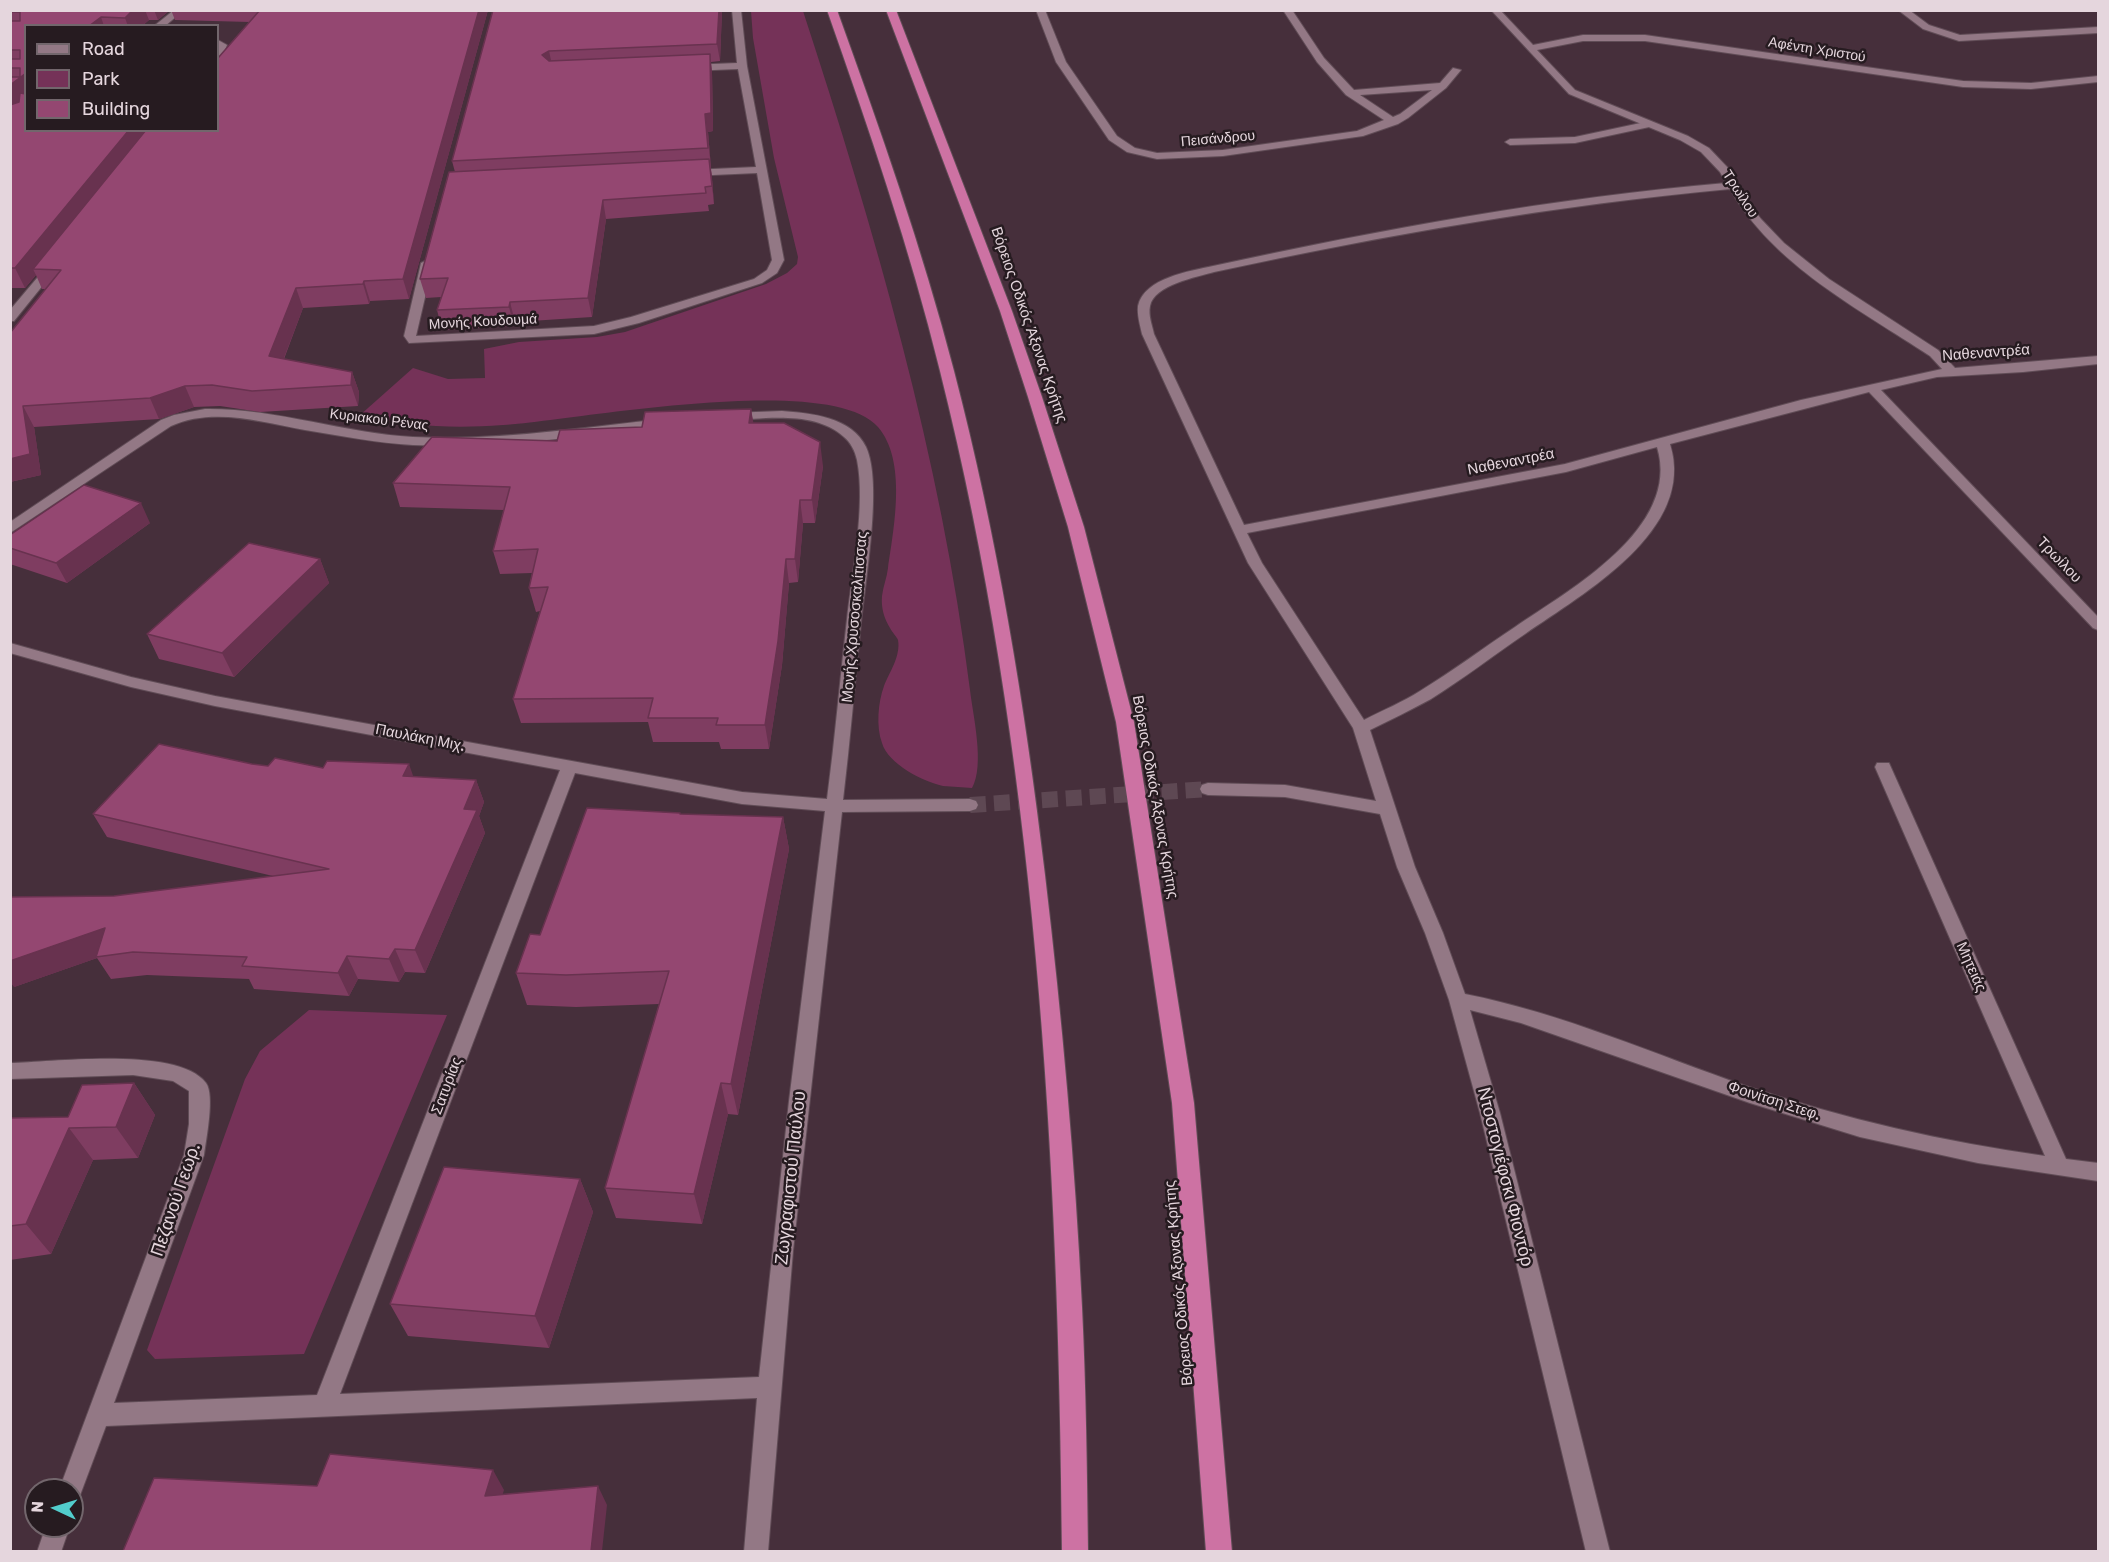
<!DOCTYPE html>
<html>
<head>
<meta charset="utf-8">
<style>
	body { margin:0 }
	#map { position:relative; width:2109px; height:1562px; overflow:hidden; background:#462f3b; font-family:Rubik,sans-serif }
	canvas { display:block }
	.frame { position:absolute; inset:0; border:12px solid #e5d6dd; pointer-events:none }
	.legend { position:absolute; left:24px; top:24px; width:195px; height:108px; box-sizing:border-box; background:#261b20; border:2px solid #72666c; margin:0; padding:8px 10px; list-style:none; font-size:18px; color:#e5d6dd }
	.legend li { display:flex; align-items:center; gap:12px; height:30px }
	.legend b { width:30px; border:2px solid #72666c }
	.north { position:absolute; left:24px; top:1478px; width:60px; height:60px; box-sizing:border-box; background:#261b20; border:2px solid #72666c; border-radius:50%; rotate:274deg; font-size:16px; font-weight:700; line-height:24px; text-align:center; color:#e5d6dd }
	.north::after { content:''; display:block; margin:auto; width:21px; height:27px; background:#52cdcc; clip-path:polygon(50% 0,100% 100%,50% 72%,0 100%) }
</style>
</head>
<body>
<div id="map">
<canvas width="2109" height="1562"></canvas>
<div class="frame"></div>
<ul class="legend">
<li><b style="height:8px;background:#937885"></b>Road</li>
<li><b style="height:16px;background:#753258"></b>Park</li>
<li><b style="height:16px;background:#944771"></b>Building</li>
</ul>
<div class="north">N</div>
</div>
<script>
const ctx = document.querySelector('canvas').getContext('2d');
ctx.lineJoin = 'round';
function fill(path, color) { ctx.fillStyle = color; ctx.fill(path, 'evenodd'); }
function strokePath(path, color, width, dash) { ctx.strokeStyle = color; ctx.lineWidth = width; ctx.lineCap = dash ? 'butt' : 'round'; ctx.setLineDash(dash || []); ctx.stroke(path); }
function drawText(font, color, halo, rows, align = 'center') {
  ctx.font = font + ' Rubik,sans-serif'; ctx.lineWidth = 5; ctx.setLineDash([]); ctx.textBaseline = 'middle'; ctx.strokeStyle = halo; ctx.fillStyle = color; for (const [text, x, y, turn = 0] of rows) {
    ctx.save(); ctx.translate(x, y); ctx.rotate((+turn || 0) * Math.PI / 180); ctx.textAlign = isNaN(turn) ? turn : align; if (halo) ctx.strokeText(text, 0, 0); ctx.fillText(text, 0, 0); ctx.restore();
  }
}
const green = new Path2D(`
	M751 11H803C875 232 941 458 970 690 973 716 985 765 972 788 963 787 953 787 943 786 924 782 888 764 882 743 876 727 878 702 884 686 889 673 901 656 898 640 897 637 892 632 890 628 884 618 881 608 882 596 883 587 887 577 888 568 894 527 907 461 878 427 830 371 576 420 503 425 451 429 411 426 359 416L413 368 448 379 485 378 484 349 519 342 597 337 625 332 766 284 787 273 797 264 798 257 774 158 753 38Z
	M309 1010 447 1015 304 1354 155 1359 147 1350 245 1079 260 1051Z`);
const tertiaryTunnel = new Path2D(`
	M970 805 1208 789`);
const service = new Path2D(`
	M1650 121 1655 124 1654 126 1575 143 1510 145 1505 142 1510 139 1575 137Z`);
const minor = new Path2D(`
	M174 10H184L165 26H154Z
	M732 10H741L747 66 784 260 777 273 762 283 639 323 594 334 409 343 404 336 421 263 427 260 433 263 416 336 594 326 631 317 754 279 767 270 772 260 757 173 691 176 686 173 691 170 756 167 738 69 689 71 684 68 689 65 737 63Z
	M1036 10H1045L1066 62 1117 136 1135 148 1157 153 1223 150 1357 131 1384 120 1346 95 1317 62 1283 10H1292L1324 58 1354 90 1440 83 1453 68 1461 70 1446 88 1408 118 1398 124 1363 136 1223 156 1157 159 1127 152 1109 140 1056 62ZM1432 90 1400 114 1393 117 1360 95Z
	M1491 10H1500L1533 45 1583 35H1645L1963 81 2031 83 2098 76V82L2031 89 1963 87 1645 41H1583L1537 50 1575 90 1688 136 1709 148 1728 168 1748 202 1761 219 1784 243 1829 279 1938 350 1955 368 2098 356V364L2023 372 1937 377 1881 390 2098 617V630L2093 628 1869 392 1670 444C1697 530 1584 593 1525 634 1494 655 1463 679 1431 699 1411 710 1390 720 1370 730L1415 867 1443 933 1465 994C1562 1013 1656 1055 1749 1087 1845 1119 1944 1142 2045 1156L1875 767 1877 763H1889L2066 1159 2098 1163V1181L1978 1163 1860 1137 1750 1103 1521 1023 1470 1010 1500 1113 1610 1552H1586L1480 1113 1449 1000 1425 933 1397 867 1380 814 1285 797 1208 795 1202 793 1200 789 1202 785 1208 783 1285 785 1376 801 1353 728 1248 563 1142 334C1140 325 1137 315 1138 306 1144 278 1190 271 1213 266 1383 229 1553 198 1726 183L1720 172 1701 152 1680 140 1569 94ZM1730 189C1773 265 1859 309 1930 356L1942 369 1801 400 1565 464 1244 525 1154 334C1152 325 1148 315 1150 306 1154 285 1197 277 1214 272 1385 235 1556 205 1730 189ZM1657 447C1682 528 1569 590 1515 627 1483 648 1453 671 1420 691 1403 702 1383 710 1364 720L1262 563 1247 533 1566 472Z
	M1898 10H1909L1929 25 1960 35 2098 27V33L1959 41 1923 29Z
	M218 40 227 45 223 55 218 58Z
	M52 264 56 265V269L14 321H10V310L48 265Z
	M205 409C275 408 343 433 413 437 496 441 580 428 663 419L670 423 663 427C580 436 497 449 413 445 377 443 341 436 305 430 261 422 213 407 171 426L10 533V522L161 420 174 415Z
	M782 411C810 413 852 417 866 447 883 483 865 581 861 623 855 682 850 741 843 800L970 799 976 801 978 805 976 809 970 811 842 812 793 1251 768 1552H744L757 1398 106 1426 79 1498 72 1501V1490H59L184 1155 189 1124V1091L173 1081 133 1075 10 1079V1063C53 1062 179 1046 206 1083 215 1095 206 1140 204 1155L114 1403 317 1395 560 770 215 706 131 687 10 653V643L131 677 215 696 742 792 827 799C835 739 840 679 847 619 852 573 866 505 857 460 855 451 851 443 844 437 816 411 765 418 730 421L724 417 730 413ZM575 773 742 804 825 811 789 1101 759 1377 340 1394Z
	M46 1526H70L61 1552H37Z`);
const motorway = new Path2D(`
	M827 10H837C880 129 922 248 954 371 997 536 1025 705 1045 875 1062 1018 1075 1163 1082 1307 1086 1388 1087 1470 1088 1552H1062C1059 1159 1036 753 940 371 910 249 869 129 827 10Z
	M886 10H896L1012 311 1042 397 1084 527 1134 722 1194 1103 1232 1552H1206L1172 1103 1116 722 1068 527 1028 397 1000 311Z`);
const wall = new Path2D(`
	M10 10H170L158 20H149L142 26H26V130H218L250 22 175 20 171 10H488L409 299 370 301 369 304 303 308 284 359 352 372 359 392 358 406 260 412 220 406 194 407 159 419 34 427 41 475 10 482V333L46 289H42L36 275 25 288H10Z
	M493 10H722L720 61 711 62 712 72 713 131 708 132 714 204 708 205 709 211 606 219 592 317 515 322 514 326 442 330 437 310 441 297 426 298 420 279 455 172 452 161Z
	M751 409 753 423 823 466 815 523H803L798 582 789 583 782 665 769 749H721L719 742H653L648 722 521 723 513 699 540 611 536 612 529 588 532 573 500 574 493 551 504 510 400 507 393 483 557 441 642 427Z
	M150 523 67 583 10 564V535Z
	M320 559 329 583 234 677 159 659 147 634Z
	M252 764 268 766 323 768 413 777 476 780 484 802 479 816 485 833 425 973 405 972 399 982 358 979 349 996 254 989 249 979 147 975 111 979 97 958 14 987 114 896 273 876 107 837 93 814Z
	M681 814 783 817 789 849 738 1115 728 1114 702 1224 616 1218 605 1188 659 1004 576 1007 527 1005 516 973 540 935Z
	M134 1083 155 1115 138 1158 93 1160 51 1254 10 1260V1118L68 1117Z
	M580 1179 593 1212 549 1348 408 1336 390 1304Z`);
const shadedWall = new Path2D(`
	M133 10H145L149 20 142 26H128L125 18Z
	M154 10H170L158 20Z
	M479 10H488L409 299 403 279Z
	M719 10H722L720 61 717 44Z
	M101 17 104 26H89Z
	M549 51 553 69 542 55Z
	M710 54 712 72 713 131 708 132 711 167 705 114Z
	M26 73V98L10 116V85Z
	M129 130H152L33 269 36 275 25 288 15 268Z
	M709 159 712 177 714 204Z
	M603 200 606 219 592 317 588 298Z
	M364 281 370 301 369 304 363 284Z
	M296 288 303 308 277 376 269 356Z
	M510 302 515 322 514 326 509 307Z
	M352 372 359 392 358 406 351 385Z
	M185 386 194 407 159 419 150 398Z
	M23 406 34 427 41 475 10 482V459Z
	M751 409 755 432 749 423Z
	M820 442 823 466 815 523 812 500Z
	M800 500 803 523 798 582 795 559Z
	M141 503 150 523 67 583 56 563Z
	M320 559 329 583 234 677 222 653Z
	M786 559 789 583 782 665 769 749 765 725Z
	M409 764 417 787 403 776Z
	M476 780 484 802 479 816 485 833 425 973 415 950 464 809Z
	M783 817 789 849 738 1115 731 1084Z
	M105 928 96 957 97 958 14 987 10 982V961Z
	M395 949 405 972 399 982 389 959Z
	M347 956 358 979 349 996 338 973Z
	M134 1083 155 1115 138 1158 116 1127Z
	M721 1083 728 1114 702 1224 694 1194Z
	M69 1128 93 1160 51 1254 26 1224Z
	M580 1179 593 1212 549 1348 535 1316Z
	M493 1470 504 1490 496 1515 485 1496Z
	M598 1486 607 1505 602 1551H591Z`);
const building = new Path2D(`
	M10 10H133L125 18 101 17 89 26H26V73L10 85V77H20V68H10V59H20V50H10V21H20V12H10Z
	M260 10H479L403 279 364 281 363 284 296 288 269 356 352 372 351 385 252 391 212 385 185 386 150 398 23 406 30 454 10 459V333L61 270 33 269 146 130H218V58Z
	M493 10H719L717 44 549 51 542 55 549 61 710 54 711 113 705 114 708 148 452 161Z
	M20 93 26 94V130H129L15 268H10V105L19 102Z
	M709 159 712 186 705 187 706 193 603 200 588 298 510 302 509 307 437 310 448 278 420 279 449 172Z
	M751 409 749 423H784L820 442 812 500H800L795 559H786L778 641 765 725H716L718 718H648L653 698 513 699 548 587 529 588 538 549 493 551 510 487 393 483 432 437 557 441 560 430 642 427 645 412Z
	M84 485 141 503 56 563 10 548V535Z
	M249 543 320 559 222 653 147 634Z
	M159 744 252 764 268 766 275 758 323 768 327 761 409 764 403 776 476 780 464 809 477 810 415 950 395 949 389 959 347 956 338 973 242 966 247 957 133 952 96 957 105 928 10 961V897L114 896 329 869 93 814Z
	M587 808 680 813V814L783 817 731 1084 721 1083 694 1194 605 1188 669 971 566 975 516 973 530 934 540 935Z
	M134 1083 116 1127 69 1128 26 1224 10 1226V1118L68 1117 82 1085Z
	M444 1167 580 1179 535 1316 390 1304Z
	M330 1454 493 1470 485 1496 598 1486 591 1551H123L154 1478 317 1486Z`);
const farStreetnames = [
	["Αφέντη Χριστού",1817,50,9],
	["Πεισάνδρου",1218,139,-5],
	["Τρωίλου",1740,194,57],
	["Μονής Κουδουμά",483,322,-3],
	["Κυριακού Ρένας",379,420,7]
];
const streetNames = [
	["Βόρειος Οδικός Άξονας Κρήτης",1029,325,71],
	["Ναθεναντρέα",1986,353,-4],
	["Ναθεναντρέα",1511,462,-11],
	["Τρωίλου",2059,560,46],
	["Μονής Χρυσοσκαλίτισσας",855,617,-85],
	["Παυλάκη Μιχ.",420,738,11],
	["Βόρειος Οδικός Άξονας Κρήτης",1155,797,80],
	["Μητειάς",1971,967,66],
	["Σατυρίας",447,1086,-69],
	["Φοινίτση Στεφ.",1774,1101,18],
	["Βόρειος Οδικός Άξονας Κρήτης",1179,1283,-95]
];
const nearStreetnames = [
	["Ντοστογιέφσκι Φιοντόρ",1505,1177,76],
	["Ζωγραφιστού Παύλου",791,1178,-84],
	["Πεζανού Γεωρ.",176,1200,-71]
];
fill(green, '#753258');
strokePath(tertiaryTunnel, '#5e4853', 16, [16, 8]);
strokePath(service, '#604c56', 2);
strokePath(minor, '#604c56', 2);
strokePath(motorway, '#604c56', 2);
fill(service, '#937885');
fill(minor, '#937885');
fill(motorway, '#cd72a3');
fill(wall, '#7f3d61');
fill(shadedWall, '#68324f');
fill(building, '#944771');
strokePath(building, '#68324f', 1.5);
drawText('14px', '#e5d6dd', '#261b20', farStreetnames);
drawText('15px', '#e5d6dd', '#261b20', streetNames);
drawText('18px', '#e5d6dd', '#261b20', nearStreetnames);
</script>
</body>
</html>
